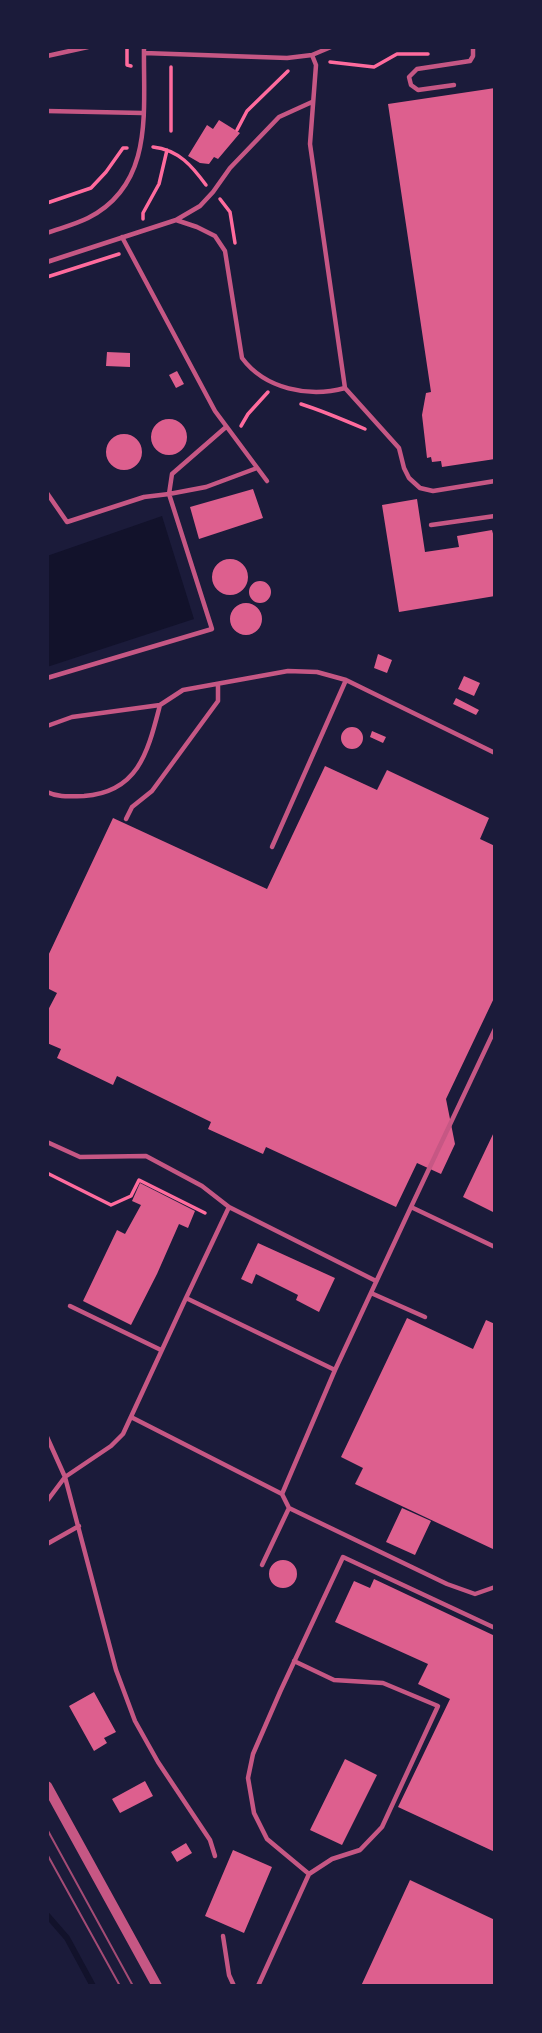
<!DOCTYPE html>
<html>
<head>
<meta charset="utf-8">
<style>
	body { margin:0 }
	#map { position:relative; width:542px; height:2033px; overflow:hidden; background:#1b1b3a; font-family:Raleway,sans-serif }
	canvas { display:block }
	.frame { position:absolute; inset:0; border:49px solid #1b1b3a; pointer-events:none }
</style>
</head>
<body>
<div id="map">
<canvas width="542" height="2033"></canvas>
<div class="frame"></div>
</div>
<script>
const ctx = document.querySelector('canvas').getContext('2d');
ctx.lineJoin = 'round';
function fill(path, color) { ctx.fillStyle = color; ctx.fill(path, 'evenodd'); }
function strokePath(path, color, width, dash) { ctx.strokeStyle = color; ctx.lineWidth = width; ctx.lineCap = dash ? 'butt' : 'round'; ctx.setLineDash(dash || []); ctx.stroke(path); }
const water = new Path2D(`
	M162 516 194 619 47 667V556Z`);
const stream = new Path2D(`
	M47 1915 67 1938 93 1986`);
const building = new Path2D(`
	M495 88V459L442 467 441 461 432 462 431 457 427 458 422 415 426 393 431 392 388 104Z
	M219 120 240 133 218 159 214 157 209 164 200 163 188 156 207 125 213 129Z
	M107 352 130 353V367L106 366Z
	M177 371 184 384 176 388 169 375Z
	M151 437a18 18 0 1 1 36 0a18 18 0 1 1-36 0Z
	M106 452a18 18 0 1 1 36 0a18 18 0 1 1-36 0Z
	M253 489 263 518 199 539 190 507Z
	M417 499 425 552 459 547 457 536 492 530 495 541V596L399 612 382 505Z
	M212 577a18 18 0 1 1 36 0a18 18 0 1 1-36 0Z
	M249 592a11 11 0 1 1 22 0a11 11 0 1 1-22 0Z
	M230 619a16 16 0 1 1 32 0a16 16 0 1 1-32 0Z
	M378 654 392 660 387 673 374 668Z
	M464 676 480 683 474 696 458 689Z
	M456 698 479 710 476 715 453 704Z
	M341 738a11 11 0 1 1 22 0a11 11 0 1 1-22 0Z
	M372 731 386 737 383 743 370 737Z
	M325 766 377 790 387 770 489 818 480 839 495 846V996L446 1099 455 1144 441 1174 417 1163 396 1207 266 1147 263 1154 208 1129 211 1122 117 1076 113 1085 57 1058 61 1049 47 1043V1012L57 993 47 988V958L113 818 267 889Z
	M495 1130V1213L463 1197Z
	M140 1183 195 1211 188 1228 179 1224 157 1274 131 1325 83 1301 117 1230 125 1234 141 1205 132 1201Z
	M258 1243 335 1278 319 1312 296 1300 298 1295 256 1274 252 1284 241 1279Z
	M407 1318 473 1349 486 1320 495 1324V1550L355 1484 363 1468 341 1457Z
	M402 1508 431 1521 415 1555 386 1542Z
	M269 1574a14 14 0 1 1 28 0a14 14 0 1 1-28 0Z
	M374 1579 495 1636V1852L398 1807 450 1699 418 1684 428 1664 335 1622 354 1581 370 1588Z
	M94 1692 116 1732 104 1738 107 1743 94 1751 69 1706Z
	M345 1759 377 1775 342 1845 310 1830Z
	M145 1781 153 1796 120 1813 112 1799Z
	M186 1843 192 1853 177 1862 171 1852Z
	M233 1850 272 1867 244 1933 205 1916Z
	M410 1880 495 1920V1986H361Z`);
const path = new Path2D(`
	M127 48V65L131 66
	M330 62 374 67 397 54H428
	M237 130 247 111 288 71
	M171 131V67
	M153 147C179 150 192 166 206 185
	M220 199 230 212 235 243
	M47 203 91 188 106 172 123 148H127
	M143 219V213L159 184 167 150
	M47 277 119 254
	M301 404C323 411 344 420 365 429
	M241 426 248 414 268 392
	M47 1173 111 1205 131 1196 139 1180 205 1213`);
const service = new Path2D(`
	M144 53 287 58 312 55 331 47
	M312 55 316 65 310 144 345 388 399 448 404 468 409 478 420 488 433 491 495 481
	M47 56 88 47
	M454 85 418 90 411 85 409 77 417 69 470 61 473 56V47
	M47 111 142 113
	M176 220 197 227 215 236 225 251 242 358C265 389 309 398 345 388
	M47 233C61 228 76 224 88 218 155 184 143 110 144 47
	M122 237 215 411 267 481
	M47 262 176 220 200 206 213 192 230 168 279 117 312 102
	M226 427 172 474 169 494 206 487 257 468
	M47 493 67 522 144 497 169 494 212 629 47 678
	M431 525 495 516
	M47 726 72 717 160 705 183 690 288 671 317 672 346 680 495 753
	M47 792C59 798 72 796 84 796 139 792 148 751 160 705
	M126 819 132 807 152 791 218 701V684
	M272 847 346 680
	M47 1142 80 1157 146 1156 202 1186 229 1207 376 1281
	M411 1207 495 1029
	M371 1293 425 1317
	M186 1298 229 1207
	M70 1306 161 1350
	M335 1370 411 1207 495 1247
	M47 1437 65 1477 116 1670 135 1721 158 1762 210 1840 215 1856
	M282 1494 289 1508 447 1584 475 1594 495 1587
	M47 1501 65 1477 111 1446 123 1434 186 1298 335 1370 282 1494 131 1417
	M47 1544 79 1526
	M262 1565 289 1508
	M294 1661 334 1680 383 1683 438 1706 382 1827 360 1850 332 1859 309 1874 267 1839 254 1813 248 1778 253 1754 280 1692 343 1557 495 1628
	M223 1936 229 1975 234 1986
	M258 1986 309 1874`);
const tertiary = new Path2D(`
	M47 1786 157 1986`);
const tram = new Path2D(`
	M47 1829 133 1986
	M47 1854 120 1986`);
fill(water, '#12122b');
strokePath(stream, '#12122b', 6);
fill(building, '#dd5f8e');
strokePath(path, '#ff6b9d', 3.5);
strokePath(service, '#c65784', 4.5);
strokePath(tertiary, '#c65784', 10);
strokePath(tram, '#a44b75', 2);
</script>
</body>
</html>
